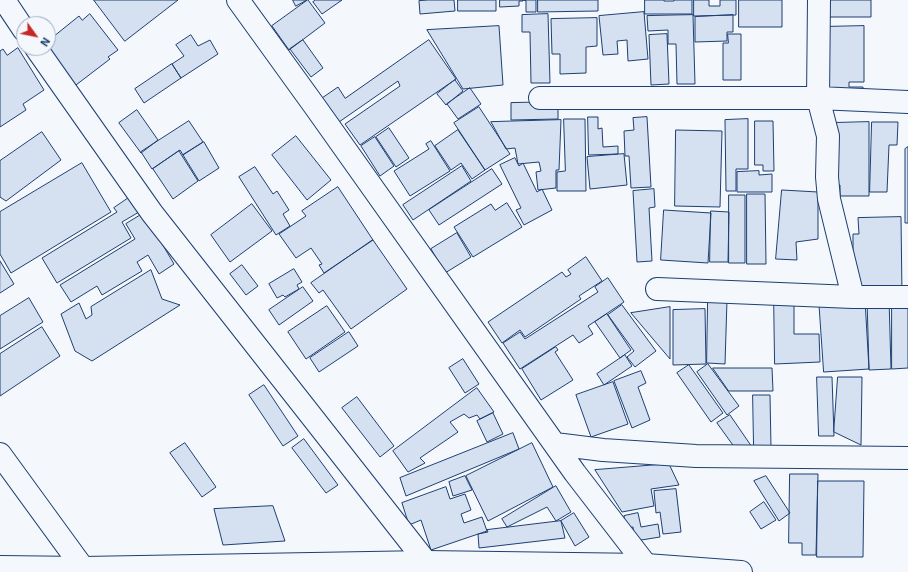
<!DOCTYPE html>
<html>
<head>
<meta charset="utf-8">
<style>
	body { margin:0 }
	#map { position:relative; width:908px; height:572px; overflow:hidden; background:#f4f7fb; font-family:"Exo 2",sans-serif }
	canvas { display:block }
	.north { position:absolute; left:16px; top:16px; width:40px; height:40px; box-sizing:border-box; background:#f4f7fb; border:1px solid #9eadc5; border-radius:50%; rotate:123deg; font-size:11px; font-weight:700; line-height:16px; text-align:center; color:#1d3f73 }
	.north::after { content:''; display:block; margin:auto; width:14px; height:18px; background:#c62828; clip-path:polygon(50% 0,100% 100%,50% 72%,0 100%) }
</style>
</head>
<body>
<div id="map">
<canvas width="908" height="572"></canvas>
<div class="north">N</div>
</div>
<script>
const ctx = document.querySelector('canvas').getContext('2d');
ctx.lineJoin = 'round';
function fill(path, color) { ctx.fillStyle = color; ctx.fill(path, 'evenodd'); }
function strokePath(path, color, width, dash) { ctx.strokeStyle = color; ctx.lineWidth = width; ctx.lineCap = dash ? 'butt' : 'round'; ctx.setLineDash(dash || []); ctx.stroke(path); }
const building = new Path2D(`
	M94 0H178L125 41Z
	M293 0H307L296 6Z
	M308 0 325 23 289 50 272 26Z
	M316 0H342L322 14 313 2Z
	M429 0H454L455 11 420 14 419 1Z
	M458 0H496V11H458Z
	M500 0H523V1H519V6L500 7Z
	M523 0H536V12H526V1Z
	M538 0H598V11L538 12Z
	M645 0H664V1H674V0H692V14H645Z
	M694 0H709V6H720V0H736V15L694 16Z
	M739 0H782V27H739Z
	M825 0H871V17H826Z
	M644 12 648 59 628 61 627 40 617 41 618 54 603 55 599 16Z
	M90 14 118 50 108 57 110 59 72 88 48 48V41L79 16 82 20Z
	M548 14 550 83H531L530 32H522V15Z
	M693 15 695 84H677L676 44H668V30L648 31 647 16Z
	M733 15V32H727V41L695 42V17Z
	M597 18V46L586 47V73L560 74V54H552L551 19Z
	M499 26 503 85 463 89 427 30Z
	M864 26V82H849V87H863V96H821L820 27Z
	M667 34 669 84 651 85 649 35Z
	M728 34H741V80H723V43H728Z
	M191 35 198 46 210 40 218 54 181 78 172 64 184 56 176 45Z
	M303 40 323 68 311 77 290 49Z
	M429 40 456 79 360 145 345 124 400 86 398 81 339 122 322 98 338 87 345 98Z
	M18 48 44 90 23 104 26 110 0 127V51L3 49 7 55Z
	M172 64 181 78 144 103 135 89Z
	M455 80 463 91 446 105 437 94Z
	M470 88 481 104 458 119 447 104Z
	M558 102V119L511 120V103Z
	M479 107 510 154 485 170 454 123Z
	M137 110 158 140 141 153 119 123Z
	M588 117H598V129L602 128 603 147 618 146V154L589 155Z
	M647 117 651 187 631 188 629 156H625L624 131 634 130 633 118Z
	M564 119H585L586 191H557V172L565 171Z
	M748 119V169H736V191H726L725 120Z
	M561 120 559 170H556V188L538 190 536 172 541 171 539 162 518 164 515 148 506 149 491 122Z
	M189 121 203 142 183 155 180 150 152 169 141 152Z
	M755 121H773L774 171H763V165H755Z
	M869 122V196H840V185H833L832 123Z
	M872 122H898L897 145H889L887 192H870Z
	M389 128 409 158 396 167 376 137Z
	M458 130 485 170 472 179 461 163 451 170 435 146Z
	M676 130 722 131 720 207 675 206Z
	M42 132 61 160 6 201 0 197V161Z
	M296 136 331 180 307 200 272 155Z
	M375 137 394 166 380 176 361 146Z
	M431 141 450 171 410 196 394 171 429 149 426 144Z
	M204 142 219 168 199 181 183 155Z
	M908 147V223H905V149Z
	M179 151 198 181 173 199 153 169Z
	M624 154 627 185 590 189 587 157Z
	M515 158 519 166 523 163 537 192 542 189 552 210 524 225 516 210 521 208 500 165Z
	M82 163 111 212 11 273 0 254V212Z
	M462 166 471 181 413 220 403 205Z
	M255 167 273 194 277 191 289 210 283 214 290 226 276 235 239 177Z
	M492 169 502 184 439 225 429 210Z
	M759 171V175L772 174V192H737V172Z
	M338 187 373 240 324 273 319 265 322 264 311 248 296 258 279 234 306 216 302 211Z
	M654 189 655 207 649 208 652 261 637 262 633 191Z
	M782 190 818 192V239L796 242 797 260 776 259Z
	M747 194H765L766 264H747Z
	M729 195H745V263H729Z
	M130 197 139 212 122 222 131 238 57 283 42 258 117 212 114 208Z
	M507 203 522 227 473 257 454 227 491 204 495 210Z
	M252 204 272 231 230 262 211 235Z
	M664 210 711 213 708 263 661 260Z
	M711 211 729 212 728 262H710Z
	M144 213 174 264 159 274 148 255 137 262 142 271 102 295 97 286 71 302 60 285 135 239 126 224Z
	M901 217 902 295 853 296V234H859L858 218Z
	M457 233 471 257 445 273 431 249Z
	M373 240 407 289 351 329 323 290 319 293 311 283Z
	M586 257 602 281 579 296 581 299 525 337 520 330 502 343 488 322 562 272 566 277 571 274 568 270Z
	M0 261 14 284 0 293Z
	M242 265 258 286 246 295 230 274Z
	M294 269 302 282 297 285 299 289 285 297 283 295 277 298 269 284Z
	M151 270 162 299 180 305 92 361 75 351 61 314 79 303 86 319 92 315 91 307Z
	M608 278 624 302 588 326 593 334 579 343 573 335 520 369 503 343 520 332 525 339 598 292 595 287Z
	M303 287 313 301 279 325 269 310Z
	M774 297H794V334H819L820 362 775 364Z
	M29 298 43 322 0 349V316Z
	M889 298 891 369 869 370 867 299Z
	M819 299 865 300 869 369 824 372Z
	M708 300H727L725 364 707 363Z
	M892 300H908V368L892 369Z
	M622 305 656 351 635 367 627 357 634 351 608 315Z
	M327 306 345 332 306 359 288 332Z
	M670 307V359L631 313Z
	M705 309 706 364 673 365V310Z
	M607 314 631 350 620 358 595 322Z
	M42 327 60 356 0 396V354Z
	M349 332 358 346 319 372 310 358Z
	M556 347 558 350 555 352 573 380 541 400 522 369Z
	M625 355 632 366 604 385 597 374Z
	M463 359 479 384 465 393 449 368Z
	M708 364 739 406 727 415 697 372Z
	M689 365 723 413 711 422 677 373Z
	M713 368H772L773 391H729Z
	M641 371 646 383 638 387 650 420 632 428 614 381Z
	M817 377H832L834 436H819Z
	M838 377H862L861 445 834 432Z
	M613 382 628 424 591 437 576 395Z
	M264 385 298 436 283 446 249 395Z
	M477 388 494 412 480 419 477 415 469 418 464 414 450 422 458 432 420 458 425 463 408 472 393 451Z
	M753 395H770L771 448H754Z
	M357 397 394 446 380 457 342 408Z
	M493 413 503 434 487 442 477 421Z
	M730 415 754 450 740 455 717 423Z
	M513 433 519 449 406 496 400 478Z
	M304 439 338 485 326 493 292 448Z
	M185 443 216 487 202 497 170 453Z
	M532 443 553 487 488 521 466 476Z
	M669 464 679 485 651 489 654 506 622 512 595 470Z
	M790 474H818L816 555H802V543H789Z
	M465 476 472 490 453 496 449 482Z
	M766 476 790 513 779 521 754 481Z
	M818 481H864L863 557H817Z
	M556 486 571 512 556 521 547 507 507 527 502 519Z
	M446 487 450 499 465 494 471 510 461 514 464 523 482 517 487 531 431 550 421 520 409 525 402 503Z
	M676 489 681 532 663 534 660 512 656 513 654 491Z
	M764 502 776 520 761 529 750 512Z
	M273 506 285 541 223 545 214 509Z
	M574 513 589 537 575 546 561 521Z
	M638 513 641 527 658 524 660 537 635 541 633 527 626 528 624 516Z
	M561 521 565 538 479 548 478 534 488 532 487 530Z`);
const minor = new Path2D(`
	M4 0 24 30
	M238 0 316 108 575 473 646 565
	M819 0 818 98 828 136 827 177 829 199 853 297
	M36 48 152 213 426 562
	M540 98H818L908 102
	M657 289 853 297H908
	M555 444 603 450 696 456 908 458
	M0 454 83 568`);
const tertiary = new Path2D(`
	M0 567 83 568 426 562 646 565 741 572`);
fill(building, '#d5e0f0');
strokePath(building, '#1d3f73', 1);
strokePath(minor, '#1d3f73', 24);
strokePath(tertiary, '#1d3f73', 24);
strokePath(minor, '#f4f7fb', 22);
strokePath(tertiary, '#f4f7fb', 22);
</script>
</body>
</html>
